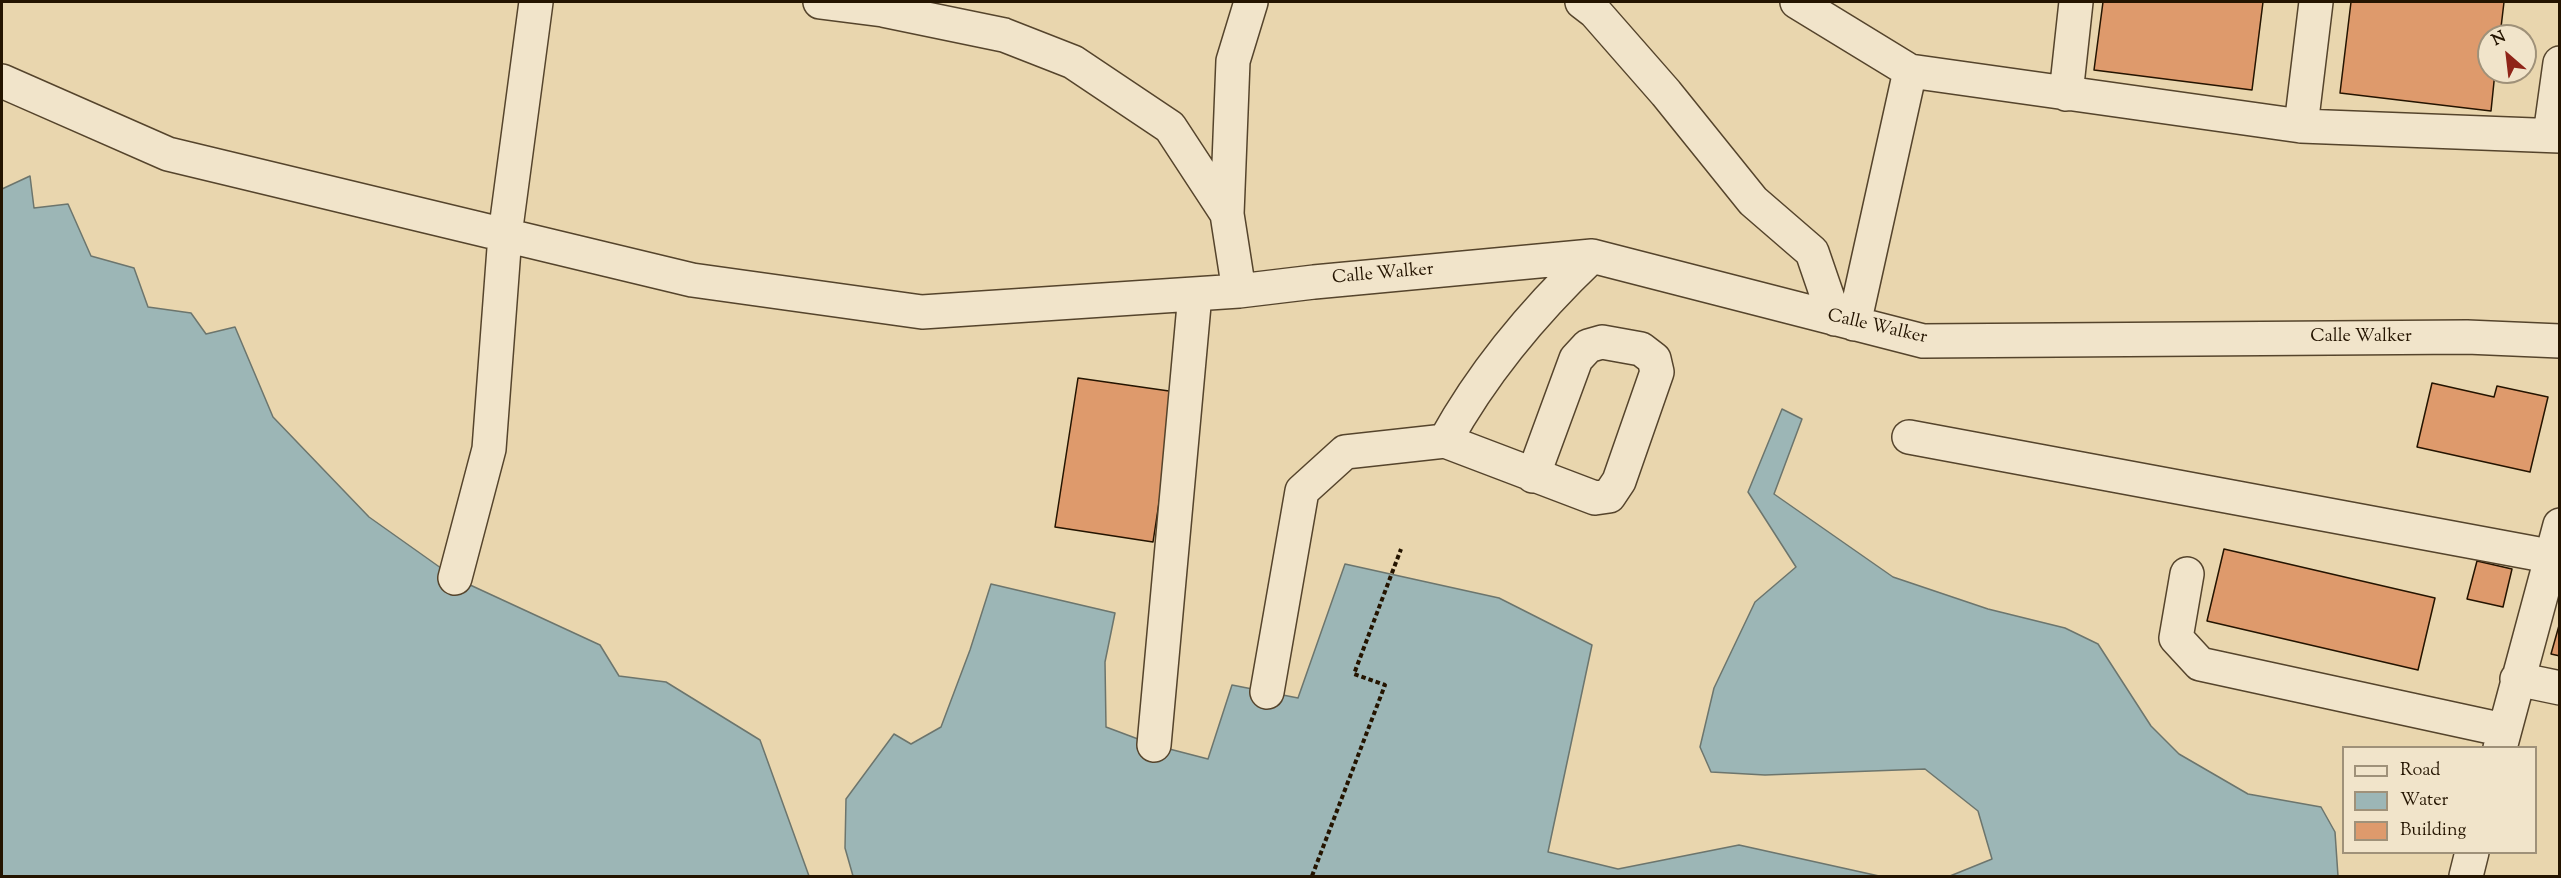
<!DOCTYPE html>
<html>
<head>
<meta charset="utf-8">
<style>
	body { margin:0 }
	#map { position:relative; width:2561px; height:878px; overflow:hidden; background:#e9d6ae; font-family:"Sorts Mill Goudy",serif }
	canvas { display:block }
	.frame { position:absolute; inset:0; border:3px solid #241400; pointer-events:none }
	.legend { position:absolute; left:2342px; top:746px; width:195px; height:108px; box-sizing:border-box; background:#f1e4ca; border:2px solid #9f9179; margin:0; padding:8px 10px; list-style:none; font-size:18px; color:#241400 }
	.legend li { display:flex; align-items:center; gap:12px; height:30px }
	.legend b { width:30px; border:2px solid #9f9179 }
	.north { position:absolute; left:2477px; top:24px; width:60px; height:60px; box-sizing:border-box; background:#f1e4ca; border:2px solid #9f9179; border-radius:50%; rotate:332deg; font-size:16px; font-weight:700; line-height:24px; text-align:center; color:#241400 }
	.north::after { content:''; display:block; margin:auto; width:21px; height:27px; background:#8f2418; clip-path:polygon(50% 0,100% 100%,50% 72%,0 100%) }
</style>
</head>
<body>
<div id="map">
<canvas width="2561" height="878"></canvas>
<div class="frame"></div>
<ul class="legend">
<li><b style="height:8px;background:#f1e4ca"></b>Road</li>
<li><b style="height:16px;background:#9cb6b6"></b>Water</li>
<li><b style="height:16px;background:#de9a6c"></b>Building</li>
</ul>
<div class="north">N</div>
</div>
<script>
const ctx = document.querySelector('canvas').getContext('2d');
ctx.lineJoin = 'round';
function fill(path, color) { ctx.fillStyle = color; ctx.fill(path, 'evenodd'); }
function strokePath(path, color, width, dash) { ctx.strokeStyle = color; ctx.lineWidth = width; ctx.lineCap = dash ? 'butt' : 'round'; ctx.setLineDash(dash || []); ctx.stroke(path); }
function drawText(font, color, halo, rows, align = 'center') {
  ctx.font = font + ' "Sorts Mill Goudy",serif'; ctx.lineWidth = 4.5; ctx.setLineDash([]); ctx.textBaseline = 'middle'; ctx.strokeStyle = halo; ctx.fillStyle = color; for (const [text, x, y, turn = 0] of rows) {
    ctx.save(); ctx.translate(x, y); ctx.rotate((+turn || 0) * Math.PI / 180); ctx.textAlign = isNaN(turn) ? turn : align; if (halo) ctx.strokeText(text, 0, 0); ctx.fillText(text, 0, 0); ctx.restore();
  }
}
const water = new Path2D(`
	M30 176 34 208 68 204 91 256 134 268 148 307 191 313 206 334 235 327 273 417 369 517 455 578 600 645 619 676 666 682 760 740 809 876H2V189Z
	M1782 409 1802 419 1774 494 1893 577 1988 609 2065 628 2098 644 2151 726 2179 754 2248 794 2321 807 2335 832 2338 876H1950L1992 859 1978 811 1925 769 1765 775 1711 772 1700 747 1714 688 1755 602 1796 567 1748 492Z
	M1345 564 1499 598 1592 645 1548 852 1618 869 1739 845 1879 876H853L845 848 846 799 894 734 911 744 941 727 970 650 991 584 1115 613 1105 662 1106 727 1154 745 1208 759 1232 685 1298 698Z`);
const building = new Path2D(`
	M2103 2H2263L2252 90 2094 70Z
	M2351 2H2504L2500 36H2489V72H2495L2491 111 2340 93Z
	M1078 378 1176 392 1153 542 1055 527Z
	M2432 383 2494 397 2497 386 2548 397 2530 472 2417 447Z
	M2224 549 2435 598 2418 670 2207 621Z
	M2477 561 2512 569 2503 607 2467 599Z
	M2560 622V656L2551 654Z`);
const path = new Path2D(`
	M1312 876 1385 685 1354 674 1401 549`);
const minor = new Path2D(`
	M820 2 883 10 1004 35 1073 62 1170 127 1227 214
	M1582 2 1595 12 1666 93 1753 201 1812 252 1835 319
	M1797 2 1910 71
	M2 81 168 154 692 280 922 312 1239 291 1314 282 1592 256 1923 341 2467 337 2560 341
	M2066 94 2076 2
	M2301 126 2316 2
	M2550 135 2560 63
	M1239 291 1227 214 1233 61 1251 2
	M1854 324 1910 71 2301 126 2560 136
	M1909 437 2549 556
	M1445 441C1483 372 1535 310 1592 256
	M2187 574 2176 638 2200 664 2504 730
	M455 578 489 449 505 235 536 2
	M2517 679 2560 688
	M1267 692 1302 491 1345 452 1445 441 1595 498 1609 496 1619 481 1657 372 1654 359 1641 349 1602 342 1588 346 1576 359 1533 476
	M1154 745 1195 294
	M2500 748 2560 525
	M2466 876 2472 852`);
const streetNames = [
	["Calle Walker",1383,275,-5],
	["Calle Walker",1877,328,13],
	["Calle Walker",2361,338]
];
fill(water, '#9cb6b6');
strokePath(water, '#6c756d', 1.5);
fill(building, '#de9a6c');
strokePath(building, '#241400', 1.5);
strokePath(minor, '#55442c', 36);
strokePath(path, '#241400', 4, [4.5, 3]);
strokePath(minor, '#f1e4ca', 33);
drawText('18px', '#241400', '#f1e4ca', streetNames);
</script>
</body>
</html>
